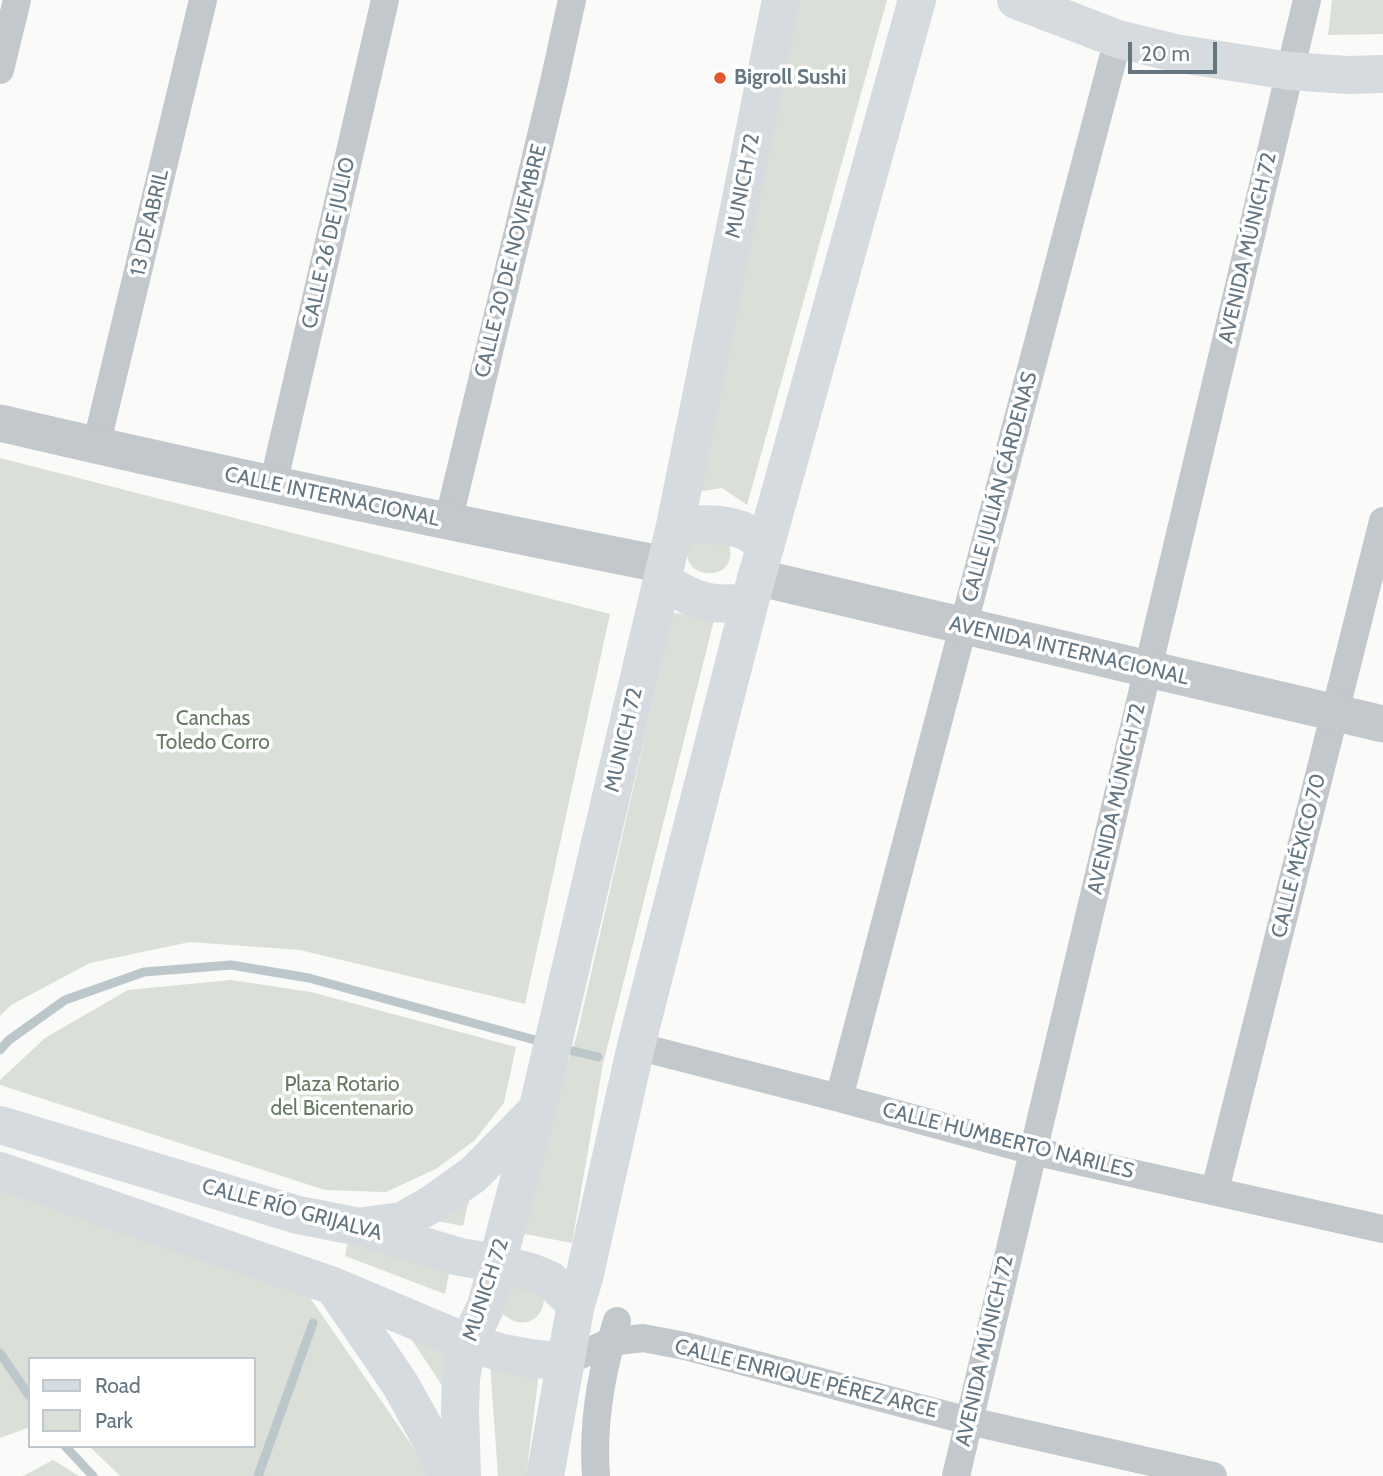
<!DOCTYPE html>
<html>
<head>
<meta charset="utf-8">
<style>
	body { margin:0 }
	#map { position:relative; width:1383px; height:1476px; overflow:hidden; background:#fafaf8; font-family:Cabin,sans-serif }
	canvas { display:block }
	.legend { position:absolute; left:28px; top:1357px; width:228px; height:91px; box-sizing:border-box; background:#fff; border:2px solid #c1c8cd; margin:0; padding:9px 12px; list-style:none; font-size:21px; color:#657683 }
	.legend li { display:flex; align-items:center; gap:14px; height:35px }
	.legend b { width:35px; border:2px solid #c1c8cd }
	.scale { position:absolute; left:1128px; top:42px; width:89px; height:32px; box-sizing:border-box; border:4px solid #657683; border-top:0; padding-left:9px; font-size:21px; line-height:24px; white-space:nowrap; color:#657683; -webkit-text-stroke:5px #fff; paint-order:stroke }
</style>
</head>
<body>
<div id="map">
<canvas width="1383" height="1476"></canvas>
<ul class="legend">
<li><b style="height:9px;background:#d6dbdf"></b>Road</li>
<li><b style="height:19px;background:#dadfd7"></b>Park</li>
</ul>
<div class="scale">20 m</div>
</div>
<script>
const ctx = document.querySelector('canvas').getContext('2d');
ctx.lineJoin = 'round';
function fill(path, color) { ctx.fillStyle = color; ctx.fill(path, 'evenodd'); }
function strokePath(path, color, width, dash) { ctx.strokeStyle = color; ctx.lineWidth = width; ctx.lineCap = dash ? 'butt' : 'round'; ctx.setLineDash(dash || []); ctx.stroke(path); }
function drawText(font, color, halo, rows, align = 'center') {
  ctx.font = font + ' Cabin,sans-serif'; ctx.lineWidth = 7; ctx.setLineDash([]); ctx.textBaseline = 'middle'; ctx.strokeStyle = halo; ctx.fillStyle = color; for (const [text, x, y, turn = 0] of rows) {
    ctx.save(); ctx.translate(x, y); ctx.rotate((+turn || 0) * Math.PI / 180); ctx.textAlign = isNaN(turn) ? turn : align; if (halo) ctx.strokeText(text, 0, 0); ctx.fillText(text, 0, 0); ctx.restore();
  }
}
const green = new Path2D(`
	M792 0H887L747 505 722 488 690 493Z
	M1332 0H1383V34L1328 35Z
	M0 458 610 614 525 1004 300 950 190 942 90 963 11 1005 0 1016Z
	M692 539 728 542C744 588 668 580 692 539Z
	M673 613 715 616 603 1064 572 1243 514 1232 577 1035Z
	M231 980 311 992 516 1047 504 1103 475 1140 436 1169 386 1192 325 1190 0 1085V1080L45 1038 128 990Z
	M473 1183 463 1226 421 1218Z
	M0 1184 304 1289 433 1476H120L89 1446H254V1359H30V1427L0 1438Z
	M348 1240 450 1269 445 1294 345 1256Z
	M509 1280 544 1297C544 1322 520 1331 502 1313Z
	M404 1328 448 1340 445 1390Z
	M490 1362 539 1374 526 1476H498Z
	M53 1460 79 1476H23Z`);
const stream = new Path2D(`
	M0 1050 9 1040 65 1000 144 972 231 965 309 978 535 1040
	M569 1050 598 1057
	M0 1353 30 1397
	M65 1446 93 1476
	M258 1476 313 1323`);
const minor = new Path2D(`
	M0 70 17 0
	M96 446 203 0
	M273 485 385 0
	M448 522 554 82 572 0
	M636 1046 839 1098 1033 1151 1383 1229
	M839 1098 1118 39
	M1215 1190 1383 521
	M565 1362 610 1342 643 1338 685 1346 969 1421 1213 1476
	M596 1476C592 1422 601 1372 617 1321
	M956 1476 1307 0`);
const tertiary = new Path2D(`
	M0 423C221 475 443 521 665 565
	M756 577 1383 724`);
const secondary = new Path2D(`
	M1016 0 1118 39 1175 53 1290 71 1347 75 1383 74
	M675 526C697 524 720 522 742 530 750 533 758 539 766 544
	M662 580C693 601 712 608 750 601
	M0 1125 298 1215 360 1227 460 1257 497 1263 531 1272 550 1280 576 1304
	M0 1171 333 1286 468 1343 503 1353 530 1358 565 1362
	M363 1226 402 1221 432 1204 474 1174 535 1112
	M333 1286 400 1384 434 1445 447 1476
	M462 1476 460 1410 461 1378 468 1343 486 1306 537 1111 662 580 675 526 781 0
	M545 1476 576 1304 584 1278 636 1046 750 601 917 0`);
const markers = [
	[720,78,7,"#e4572e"]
];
const poiNames = [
	["Bigroll Sushi",734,78]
];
const streetNames = [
	["MUNICH 72",743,186,-79],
	["13 DE ABRIL",150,223,-77],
	["CALLE 26 DE JULIO",329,243,-77],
	["AVENIDA MÚNICH 72",1248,248,-77],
	["CALLE 20 DE NOVIEMBRE",511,261,-76],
	["CALLE JULIÁN CÁRDENAS",1000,487,-75],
	["CALLE INTERNACIONAL",332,497,12],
	["AVENIDA INTERNACIONAL",1069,651,13],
	["MUNICH 72",624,740,-77],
	["AVENIDA MÚNICH 72",1117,799,-77],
	["CALLE MÉXICO 70",1299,856,-76],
	["CALLE HUMBERTO NARILES",1008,1141,14],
	["CALLE RÍO GRIJALVA",292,1210,15],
	["MUNICH 72",486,1290,-72],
	["AVENIDA MÚNICH 72",985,1351,-77],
	["CALLE ENRIQUE PÉREZ ARCE",806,1379,14]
];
const parkNames = [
	["Canchas",213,719],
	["Toledo Corro",213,743],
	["Plaza Rotario",342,1085],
	["del Bicentenario",342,1109]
];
fill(green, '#dadfd7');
strokePath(stream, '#bbc7cb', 9);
strokePath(minor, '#c3c8cc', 28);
strokePath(tertiary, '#c3c8cc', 37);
strokePath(secondary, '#d6dbdf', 38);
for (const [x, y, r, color] of markers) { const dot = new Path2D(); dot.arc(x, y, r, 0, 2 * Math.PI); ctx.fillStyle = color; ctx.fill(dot); strokePath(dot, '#fff', 2.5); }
drawText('bold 21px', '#657683', '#fff', poiNames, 'left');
drawText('21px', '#657683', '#fff', streetNames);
drawText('21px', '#687a64', '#fff', parkNames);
</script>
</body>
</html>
